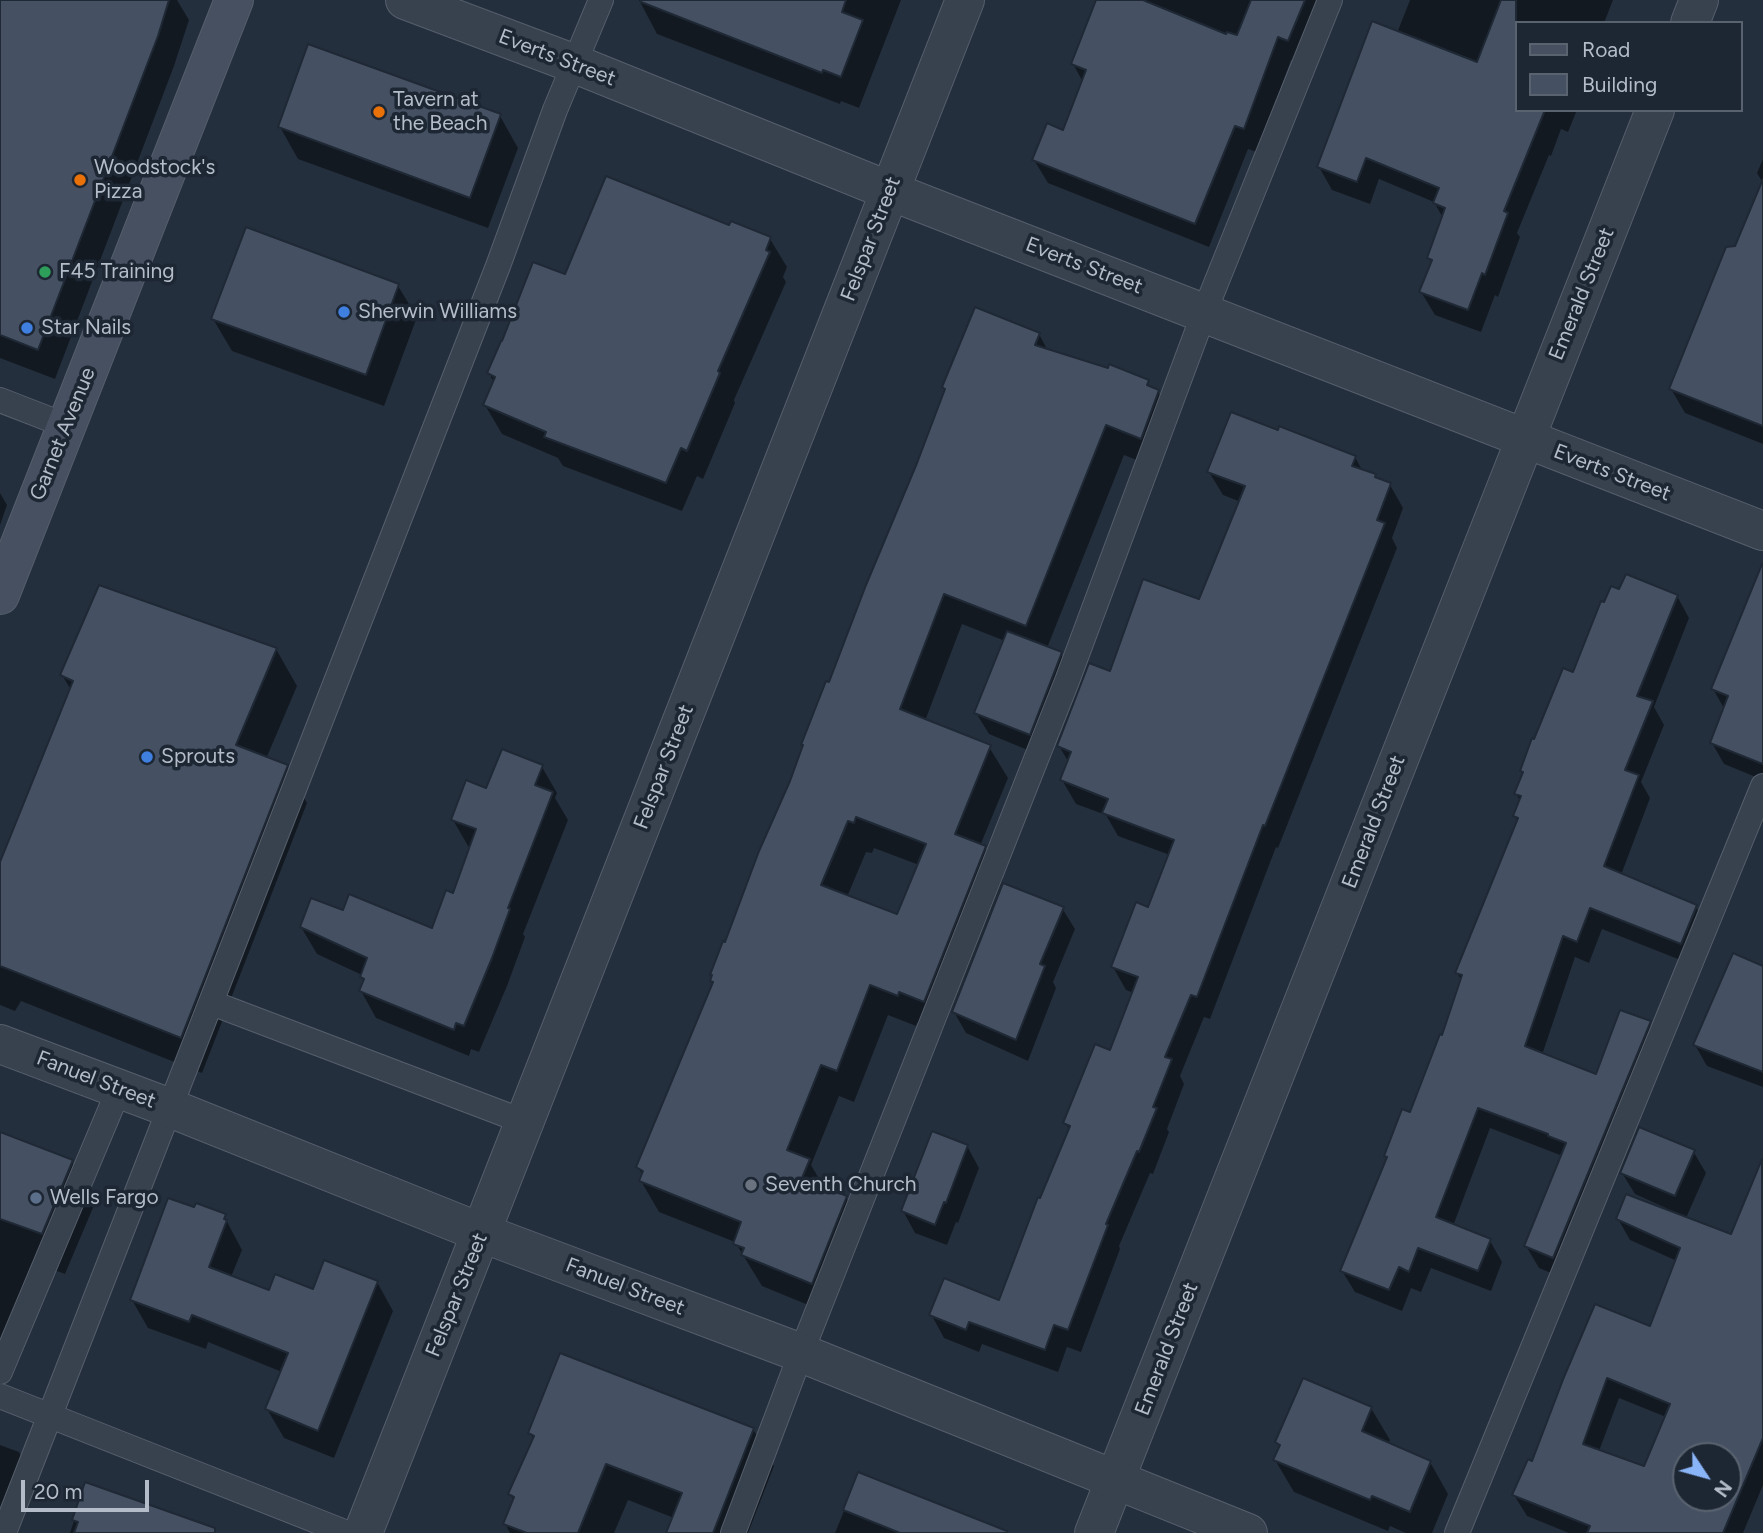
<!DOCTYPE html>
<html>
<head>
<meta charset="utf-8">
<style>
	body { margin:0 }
	#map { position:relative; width:1763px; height:1533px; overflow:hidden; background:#242f3e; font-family:Figtree,sans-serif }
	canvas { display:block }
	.legend { position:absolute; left:1515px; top:21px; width:228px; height:91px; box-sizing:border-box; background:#1d2633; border:2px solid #59626f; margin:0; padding:9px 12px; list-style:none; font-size:21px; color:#b4bcc9 }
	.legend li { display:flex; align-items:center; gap:14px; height:35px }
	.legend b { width:35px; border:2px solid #59626f }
	.north { position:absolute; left:1672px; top:1442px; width:70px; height:70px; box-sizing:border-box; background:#1d2633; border:2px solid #59626f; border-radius:50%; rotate:126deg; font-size:19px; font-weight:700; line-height:28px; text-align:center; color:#b4bcc9 }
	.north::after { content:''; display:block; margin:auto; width:24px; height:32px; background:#8ab4f8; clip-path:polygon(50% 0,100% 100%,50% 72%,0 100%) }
	.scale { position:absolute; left:21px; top:1480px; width:128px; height:32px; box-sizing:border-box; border:4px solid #b4bcc9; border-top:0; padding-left:9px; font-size:21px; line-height:24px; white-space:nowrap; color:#b4bcc9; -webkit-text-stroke:5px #1d2633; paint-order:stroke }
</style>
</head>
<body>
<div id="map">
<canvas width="1763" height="1533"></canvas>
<ul class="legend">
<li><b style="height:9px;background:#465061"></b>Road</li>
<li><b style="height:19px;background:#455162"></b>Building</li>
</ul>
<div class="north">N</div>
<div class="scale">20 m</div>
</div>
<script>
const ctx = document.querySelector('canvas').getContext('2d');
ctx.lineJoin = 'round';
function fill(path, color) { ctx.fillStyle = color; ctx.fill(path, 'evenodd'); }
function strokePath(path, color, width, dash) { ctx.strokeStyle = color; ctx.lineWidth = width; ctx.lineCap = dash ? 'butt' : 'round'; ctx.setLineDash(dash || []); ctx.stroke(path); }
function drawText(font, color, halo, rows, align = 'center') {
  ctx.font = font + ' Figtree,sans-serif'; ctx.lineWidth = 7; ctx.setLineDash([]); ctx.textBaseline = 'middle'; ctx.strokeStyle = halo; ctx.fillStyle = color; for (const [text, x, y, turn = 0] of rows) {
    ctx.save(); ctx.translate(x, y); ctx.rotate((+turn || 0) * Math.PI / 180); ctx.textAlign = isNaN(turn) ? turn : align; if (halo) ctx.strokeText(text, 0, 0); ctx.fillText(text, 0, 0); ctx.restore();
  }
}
const shadow = new Path2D(`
	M0 0H177L189 20 174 66 55 379 0 358Z
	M639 0H901L859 108 841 101 840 104 657 34Z
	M1098 0H1327L1302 64 1291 60 1257 152 1248 149 1209 247 1048 183 1034 160 1064 132 1083 82 1073 64Z
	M1410 0H1613L1604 23H1516V110H1577L1568 132 1561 129 1551 156 1549 155 1517 233 1520 237 1498 297 1495 295 1481 332 1435 315 1421 292 1432 263 1429 258 1443 218 1434 202 1379 179 1370 204 1332 190 1319 167 1397 33Z
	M500 116 518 148 488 228 298 159 280 127Z
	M1763 159V444L1685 413 1671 389 1763 183 1757 173Z
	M730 227 770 239 787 267 783 277 786 282 734 400 735 403 703 479 697 476 682 511 563 466 558 458 502 434 485 405 494 383 489 373 566 276Z
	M398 286 417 317 384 406 232 351 213 319Z
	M1039 334 1048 351 1147 382 1152 389 1158 392 1176 423 1159 469 1124 455 1047 648 1061 654 1073 675 1042 756 989 734 976 713 1005 641 962 624 925 721 989 747 1008 778 980 846 984 847 1003 879 942 1032 917 1023 916 1026 888 1015 854 1102 839 1096 811 1165 825 1189 846 1197 864 1229 830 1314 762 1286 735 1242 659 1212 641 1181 643 1176 638 1167 714 984 712 975 830 685ZM874 848 919 865 898 917 847 897 866 852 872 853Z
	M1355 457 1363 472 1390 485 1403 508 1392 538 1397 548 1278 848 1276 847 1210 1019 1204 1017 1180 1076 1184 1084 1167 1129 1169 1132 1153 1174 1150 1173 1119 1246 1120 1249 1081 1352 1067 1347 1058 1372 982 1344 979 1352 944 1338 931 1314 1000 1303 1070 1130 1065 1123 1111 1052 1134 993 1126 990 1113 967 1150 909 1170 855 1118 836 1106 815 1076 804 1062 780 1069 763 1059 746 1111 674 1200 601 1241 502 1223 495 1209 472Z
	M0 493 7 505 0 525Z
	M1620 591 1677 596 1689 618 1654 707 1664 725 1641 782 1650 798 1621 875 1696 907 1708 928 1693 965 1602 929 1589 963 1575 957 1542 1055 1597 1076 1649 1023 1662 1044 1566 1279 1539 1268 1526 1246 1562 1158 1560 1155 1490 1128 1453 1226 1490 1241 1502 1262 1491 1291 1431 1268 1421 1292 1411 1288 1402 1311 1355 1292 1342 1271 1388 1159 1386 1156 1411 1114 1443 1037 1462 981 1457 973 1518 822 1515 816 1521 802 1516 794 1524 775 1522 770 1535 741Z
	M1763 626V780L1724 764 1712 743 1725 710 1713 689Z
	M276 649 297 686 266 759 286 766 307 803 202 1073 21 1001 15 1011 0 1005V873L71 690 62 675Z
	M542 767 557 793 555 798 568 820 523 934 525 937 507 986 479 1052 471 1049 469 1056 376 1018 361 991 365 981 362 975 317 954 301 927 344 912 433 930 455 895 471 848 468 846 453 820 487 790Z
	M1062 908 1075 929 1053 982 1056 988 1028 1061 966 1033 954 1012Z
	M1763 968V1087L1707 1066 1695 1045Z
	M0 1134 72 1162 95 1203 65 1274 32 1262 0 1346Z
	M967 1146 979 1168 958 1223 956 1222 947 1245 915 1233 903 1211Z
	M1693 1151 1706 1173 1686 1218 1732 1236 1757 1175 1763 1168V1485L1743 1533H1569L1527 1516 1514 1495 1533 1463 1565 1378 1651 1328 1677 1261 1630 1240 1618 1219 1665 1210 1666 1208 1635 1194 1622 1173ZM1619 1398 1666 1417 1645 1469 1599 1451ZM1686 1456H1728V1498H1686Z
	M224 1216 242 1250 231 1277 270 1292 314 1291 377 1282 393 1311 334 1458 284 1438 267 1409 282 1372 208 1342 206 1349 148 1328 132 1300Z
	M1371 1408 1390 1440 1388 1444 1430 1462 1448 1494 1432 1533H1406L1390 1526 1388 1531 1294 1492 1275 1460 1281 1449 1277 1442Z
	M753 1429 774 1466 748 1533H668L674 1518 628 1500 614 1533H510L505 1523 514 1501 510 1494 534 1440 530 1433Z
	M0 1445 19 1452 37 1484 18 1533 0 1532Z
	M859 1474 980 1533H835Z
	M86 1484 203 1533H70Z`);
const building = new Path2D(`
	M0 0H169L158 36 38 350 0 335Z
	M641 0H846L842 12 863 20 841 77 823 70 822 73 641 2Z
	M1096 0H1143L1226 34 1227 32 1237 35 1251 0H1305L1288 41 1278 37 1244 129 1235 126 1195 224 1032 160 1047 123 1063 130 1086 70 1071 64Z
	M1501 0H1516V110H1545L1504 211 1508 213 1485 275 1482 273 1468 310 1419 292 1432 260 1427 258 1445 208 1433 203 1439 188 1366 158 1357 182 1317 167 1372 21 1477 62Z
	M308 44 501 114 470 198 278 127Z
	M606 176 729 225 731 221 771 237 766 250 770 252 718 371 720 373 687 451 681 448 666 483 544 437 546 432 483 405 495 377 487 373 501 341H502L533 262 565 274Z
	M1763 179V426L1669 389 1726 247 1735 246Z
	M246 227 399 284 366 375 211 319Z
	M975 307 1040 333 1035 345 1108 368 1109 364 1149 380 1147 385 1159 390 1141 439 1106 425 1026 626 944 594 900 709 991 745 955 834 986 846 924 1002 899 992 898 996 870 985 837 1071 821 1065 787 1150 810 1159 802 1178 847 1196 812 1284 741 1255 744 1248 733 1244 741 1222 639 1181 643 1171 636 1167 713 982 710 981 712 975H710L723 941 725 942 759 851 790 781 803 745H801L826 681 829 682 866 585 917 463 945 389 942 387ZM856 817 926 844 897 914 821 885 848 821 854 823Z
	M1231 412 1278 430 1279 426 1356 456 1352 466 1376 474 1375 477 1391 483 1377 520 1385 523 1265 826 1263 825 1197 997 1191 995 1165 1057 1172 1059 1153 1107 1157 1108 1139 1152 1137 1151 1106 1224 1108 1225 1068 1330 1054 1325 1045 1350 969 1322 966 1330 929 1315 944 1278 999 1300 1038 1197 1040 1198 1070 1126 1063 1123 1095 1044 1110 1050 1138 977 1111 967 1136 902 1148 907 1174 840 1102 813 1108 799 1060 780 1071 752 1057 746 1089 663 1110 671 1143 579 1199 599 1245 486 1207 472Z
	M1762 564H1763V764L1710 743 1728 696 1711 689Z
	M1626 574 1678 595 1637 696 1653 701 1625 770 1639 775 1604 866 1697 905 1681 944 1590 908 1577 942 1563 936 1525 1046 1596 1074 1620 1010 1651 1021 1553 1258 1524 1246 1566 1143 1548 1136V1134L1478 1108 1436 1217 1491 1239 1478 1271 1418 1248 1409 1272 1399 1267 1389 1290 1340 1271 1387 1157 1384 1156 1402 1109 1410 1112 1440 1034 1442 1035 1462 975 1455 973 1518 818 1513 816 1521 796 1514 794 1523 772 1520 771 1532 738 1534 739 1563 668 1573 672 1601 601 1604 602 1611 586 1619 589Z
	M99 585 277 648 236 745 288 765 181 1038 0 966V862L73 681 60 675Z
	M1007 631 1062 652 1030 735 974 713Z
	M502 749 543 765 535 785 553 792 508 908 510 909 492 958 464 1026 456 1023 454 1030 359 991 364 979 360 977 367 958 300 927 311 898 343 910 349 894 432 928 446 890 453 893 476 829 451 820 466 780 486 788Z
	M1003 883 1064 907 1040 964 1045 966 1016 1040 952 1012Z
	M1733 953 1763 966V1072L1693 1045Z
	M1639 1127 1695 1150 1675 1196 1620 1173Z
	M932 1131 968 1145 946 1203 944 1202 935 1225 901 1211Z
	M0 1132 73 1160 42 1234 0 1219Z
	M1762 1159 1763 1438 1723 1533H1587L1590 1526 1512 1495 1528 1459 1532 1461 1564 1377 1595 1304 1650 1326 1680 1248 1616 1219 1626 1194 1731 1234ZM1607 1378 1670 1404 1644 1466 1583 1444ZM1686 1456H1728V1498H1686Z
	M168 1198 194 1207 196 1203 226 1214 224 1219 227 1220 209 1267 269 1290 275 1274 313 1289 324 1260 378 1281 318 1431 265 1409 288 1353 192 1315 189 1322 130 1300Z
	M560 1353 754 1428 713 1533H666L682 1493 606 1464 578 1533H527L503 1524 514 1497 508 1494 534 1436 528 1433Z
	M1303 1378 1372 1407 1362 1431 1431 1461 1410 1512 1372 1496 1370 1500 1273 1460 1280 1445 1275 1442Z
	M858 1472 1007 1531V1533H900L843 1510Z
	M85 1482 215 1528V1533H74L78 1522 72 1520Z`);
const service = new Path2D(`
	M0 400 67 426
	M212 1003 525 1122
	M0 1372 119 1089
	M0 1396 347 1533
	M4 1533 498 266 555 110 601 0
	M733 1533 801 1353 1067 681 1204 313 1330 0
	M1457 1533 1763 786`);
const minor = new Path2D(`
	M405 0 575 64 890 191 1763 531
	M1690 23 1699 0
	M363 1533 965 0
	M1094 1533 1655 110`);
const tertiary = new Path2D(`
	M0 1044 170 1108 482 1233 801 1353 1248 1533`);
const secondary = new Path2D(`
	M0 595 234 0`);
const markers = [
	[379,112,7,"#e8710a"],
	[80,180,7,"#e8710a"],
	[45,272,7,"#2e9e5b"],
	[344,312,7,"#3f7fe0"],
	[27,328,7,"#3f7fe0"],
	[147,757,7,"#3f7fe0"],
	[751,1185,7,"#6b7280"],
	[36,1198,7,"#5c6f8a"]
];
const streetNames = [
	["Everts Street",557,58,21],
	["Felspar Street",871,239,-69],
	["Everts Street",1084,266,21],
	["Emerald Street",1582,294,-68],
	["Garnet Avenue",63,434,-68],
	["Everts Street",1612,473,21],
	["Felspar Street",664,767,-69],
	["Emerald Street",1374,822,-69],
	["Fanuel Street",96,1080,21],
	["Fanuel Street",625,1287,21],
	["Felspar Street",457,1295,-68],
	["Emerald Street",1167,1349,-69]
];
const poiNames = [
	["Tavern at",393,100],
	["the Beach",393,124],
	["Woodstock's",94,168],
	["Pizza",94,192],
	["F45 Training",59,272],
	["Sherwin Williams",358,312],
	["Star Nails",41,328],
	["Sprouts",161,757],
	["Seventh Church",765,1185],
	["Wells Fargo",50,1198]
];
fill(shadow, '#0007');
fill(building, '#455162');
strokePath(building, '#1f2835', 2);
strokePath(service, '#565f6c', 26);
strokePath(minor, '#565f6c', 40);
strokePath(tertiary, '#565f6c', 40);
strokePath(secondary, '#565f6c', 40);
strokePath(service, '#38414e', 24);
strokePath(minor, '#38414e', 38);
strokePath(tertiary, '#38414e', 38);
strokePath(secondary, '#465061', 38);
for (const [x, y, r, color] of markers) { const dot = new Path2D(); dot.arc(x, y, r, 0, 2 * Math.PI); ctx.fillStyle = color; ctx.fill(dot); strokePath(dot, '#1d2633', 2.5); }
drawText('21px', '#b4bcc9', '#1d2633', streetNames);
drawText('21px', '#b4bcc9', '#1d2633', poiNames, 'left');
</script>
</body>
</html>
